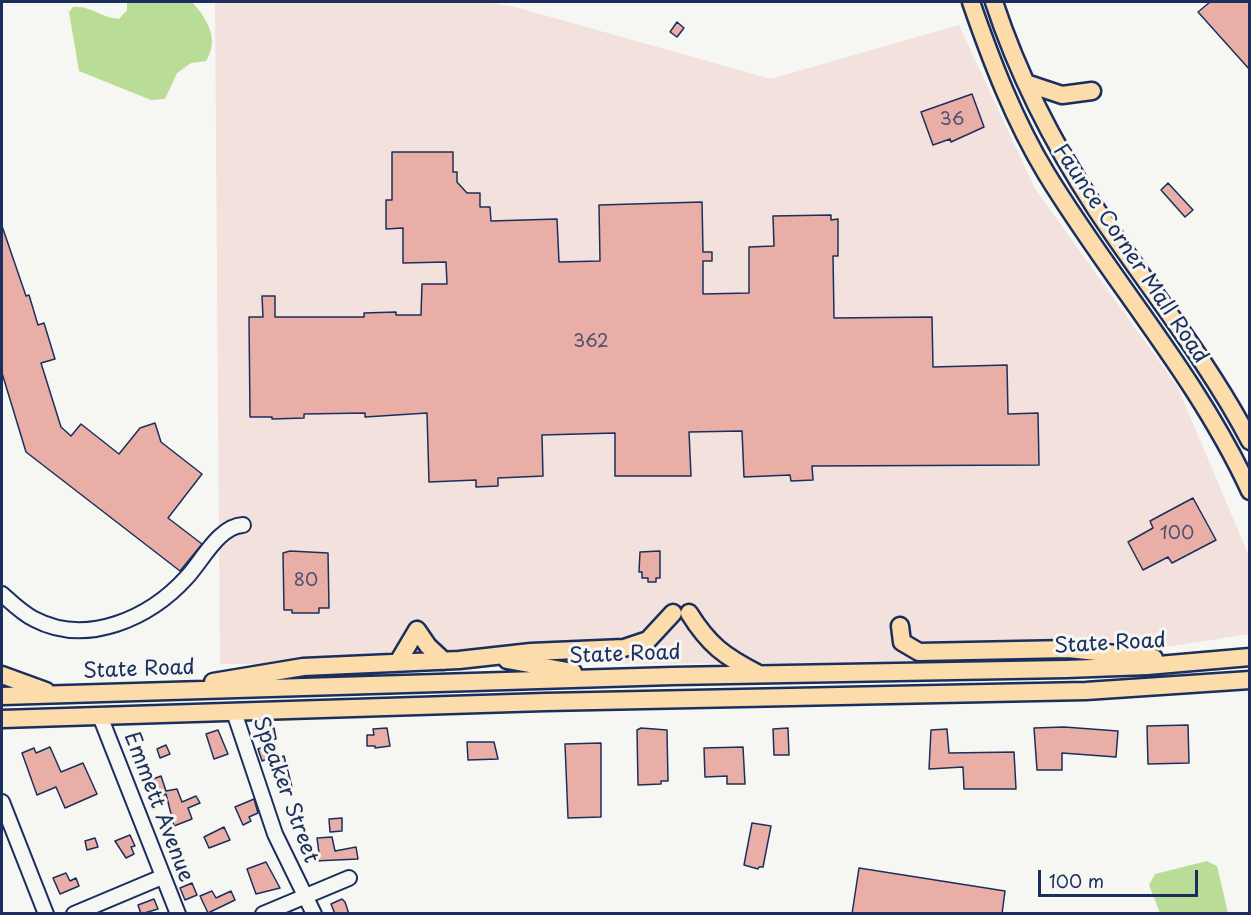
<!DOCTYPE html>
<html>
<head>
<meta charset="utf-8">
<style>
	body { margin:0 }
	#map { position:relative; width:1251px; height:915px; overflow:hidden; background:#f6f6f2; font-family:"Playpen Sans",sans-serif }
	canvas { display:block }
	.frame { position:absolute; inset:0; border:3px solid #1b2f5e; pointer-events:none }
	.scale { position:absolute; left:1038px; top:870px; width:160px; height:27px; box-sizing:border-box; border:3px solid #1b2f5e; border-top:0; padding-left:8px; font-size:18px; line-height:21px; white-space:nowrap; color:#1b2f5e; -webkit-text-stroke:4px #f6f6f2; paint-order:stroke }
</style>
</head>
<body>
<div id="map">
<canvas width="1251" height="915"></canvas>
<div class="frame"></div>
<div class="scale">100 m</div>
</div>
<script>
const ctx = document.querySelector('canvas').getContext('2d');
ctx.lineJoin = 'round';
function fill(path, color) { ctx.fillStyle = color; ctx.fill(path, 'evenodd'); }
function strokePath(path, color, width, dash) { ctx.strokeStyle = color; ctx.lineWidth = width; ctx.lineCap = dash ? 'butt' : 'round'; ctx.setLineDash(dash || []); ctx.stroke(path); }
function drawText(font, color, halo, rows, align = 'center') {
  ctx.font = font + ' "Playpen Sans",sans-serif'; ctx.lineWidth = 6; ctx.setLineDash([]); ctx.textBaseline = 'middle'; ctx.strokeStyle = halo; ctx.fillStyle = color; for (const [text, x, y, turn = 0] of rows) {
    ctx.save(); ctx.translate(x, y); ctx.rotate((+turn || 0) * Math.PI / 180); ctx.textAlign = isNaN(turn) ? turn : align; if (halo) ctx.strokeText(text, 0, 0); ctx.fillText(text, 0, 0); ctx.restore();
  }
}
const built = new Path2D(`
	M215 2H486L515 7 771 79 959 25 1035 189 1177 386 1249 556V634L1063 663 220 664Z`);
const green = new Path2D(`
	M127 2H192C207 19 220 39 206 61L191 63 177 73 165 99 151 100 79 71 69 12 73 7C89 5 102 18 119 19L127 10Z
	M1207 861 1217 866 1228 913H1160L1149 885 1155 874Z`);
const building = new Path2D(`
	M1210 2H1250V70L1198 12Z
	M677 22 684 28 677 37 670 32Z
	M972 94 984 127 951 142 950 139 933 145 921 112Z
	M392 152H453V172H457V182L467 193H480V207H490L491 221 557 219 559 262 600 261 599 205 702 202 703 252H712V261H703V294L749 293V247L774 246 773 216 831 215V220L838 219V256H833L834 318 932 317 933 367 1007 365 1008 414 1038 413 1039 465 812 466 813 480 791 481 790 475 744 477 742 431 689 432 691 476H615V433L542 435 543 476 498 478V486L476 487V480L429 482 427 413 365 417V413L304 414V418L272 419V417H250L249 317H263L262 296H275V317H364V313L396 312V315H421L422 284H447L446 262 403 263V228L386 229V200H392Z
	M1168 183 1193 210 1185 217 1161 190Z
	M2 226 26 296 29 295 38 325 44 323 55 359 41 363 61 427 71 436 81 424 119 454 140 428 155 423 161 442 202 474 168 518 202 544 180 571 26 452 2 373Z
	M1193 498 1216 540 1172 563 1168 557 1143 570 1128 542 1153 528 1150 521Z
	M290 551 328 553 329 608H319V613H292V610H284L283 553Z
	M660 551V578H656V582H648V578H642V572H639L640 552Z
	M1188 725 1189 763 1148 764 1147 726Z
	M1064 727 1118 731 1116 757 1062 753V770H1037L1034 728Z
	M274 728 276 739 263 741 261 730Z
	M387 728 390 746 375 748V746H367V735H374L373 729Z
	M641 728 667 730 668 781H661V784L638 785 637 730Z
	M788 728 789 755H774L773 729Z
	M947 729 949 753 1014 752 1016 789H964L963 767 929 769 931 730Z
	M218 730 228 754 214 759 206 734Z
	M467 742H494L498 759 468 760Z
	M601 743V817L568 818 565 744Z
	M166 745 170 754 160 758 157 749Z
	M268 745 272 757 262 761 258 749Z
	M50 747 61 772 83 763 97 794 65 808 56 787 37 795 22 753 34 748 36 753Z
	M743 747 745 784H727V776L705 777 704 748Z
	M284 756 292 787 280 789 277 773 274 775 269 761Z
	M161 776 166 791 177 789 182 802 196 796 200 803 188 808 192 819 174 826 166 794 152 800 145 782Z
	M254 799 258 813 249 817 251 821 243 825 235 807Z
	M342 818V831L330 832 329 819Z
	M752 823 771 826 763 867H759L758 869 744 865Z
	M224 827 230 840 209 848 204 837Z
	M130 835 135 846 131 847 134 854 126 858 115 841Z
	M332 837 335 851 356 847 358 859 315 861 314 854 319 853 317 838Z
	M95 838 98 847 87 850 85 841Z
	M266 862 280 888 256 894 247 869Z
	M859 868 1005 891 1002 914H852Z
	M66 873 70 881 76 878 79 886 60 894 53 878Z
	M192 883 197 895 185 900 180 888Z
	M212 891 216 898 231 891 235 900 208 913 200 896Z
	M154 899 158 909 141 914 138 905Z
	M342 899 345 902 349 914H335L331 904Z`);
const minor = new Path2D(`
	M2 594C12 603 22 613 34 619 87 647 150 618 187 577 202 561 219 526 243 525
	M234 712 275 834 314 914
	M100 716 178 914
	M2 802 46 914
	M74 914 162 877
	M263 914 349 878`);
const major = new Path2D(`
	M971 2C991 60 1014 120 1046 173 1111 280 1197 376 1250 491
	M994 2C1018 75 1054 145 1096 209 1147 286 1207 359 1250 441
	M1026 83 1062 95 1092 91
	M689 613C709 645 724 656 757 673
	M900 626 902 642 919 652 1068 649 1154 658
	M417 630 428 646 444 661
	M507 660 573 672
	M398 662 417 630
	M2 675 46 691
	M213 682 303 667 459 660 531 652 624 648 648 640 673 613
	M2 696 673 676 1066 669 1147 666 1250 657
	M2 719 545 702 1086 691 1250 680`);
const numberNames = [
	["36",952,120],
	["362",591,342],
	["100",1177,534],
	["80",306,581]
];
const streetNames = [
	["Faunce Corner Mall Road",1130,254,56],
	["State Road",1110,644,-3],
	["State Road",625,655,-2],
	["State Road",139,670,-2],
	["Speaker Street",285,790,70],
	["Emmett Avenue",158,807,69]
];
fill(built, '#f2e1dc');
fill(green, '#b9dd97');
fill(building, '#e9afa7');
strokePath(building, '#1b2f5e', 1.5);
strokePath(minor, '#1b2f5e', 18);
strokePath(major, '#1b2f5e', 21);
strokePath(minor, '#f6f6f2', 14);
strokePath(major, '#fddcac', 16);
drawText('18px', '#4e4f70', null, numberNames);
drawText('21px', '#1b2f5e', '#f6f6f2', streetNames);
</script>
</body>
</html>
